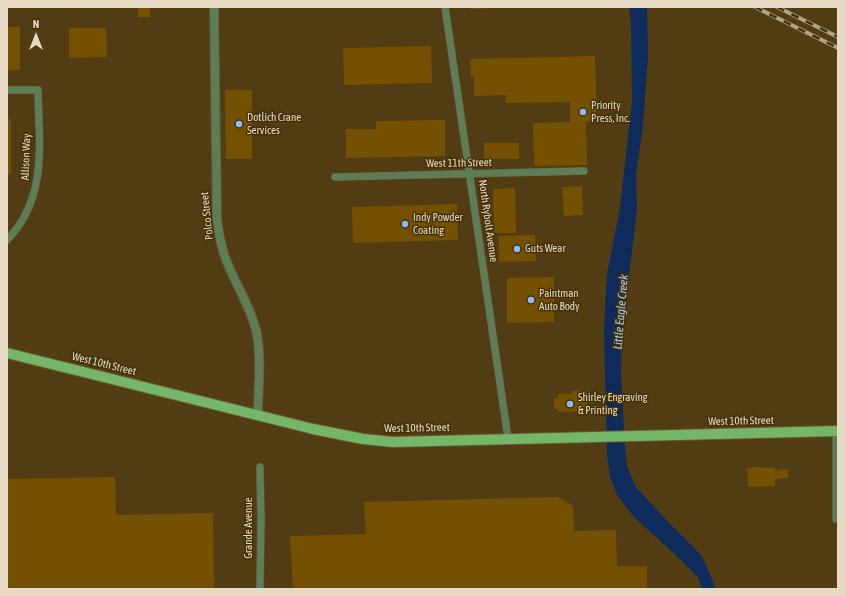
<!DOCTYPE html>
<html>
<head>
<meta charset="utf-8">
<style>
	body { margin:0 }
	#map { position:relative; width:845px; height:596px; overflow:hidden; background:#513c13; font-family:"Asap Condensed",sans-serif }
	canvas { display:block }
	.frame { position:absolute; inset:0; border:8px solid #e6dac5; pointer-events:none }
	.north { position:absolute; left:16px; top:16px; width:40px; height:40px; -webkit-text-stroke:3px #463107; paint-order:stroke; rotate:0deg; font-size:11px; font-weight:700; line-height:16px; text-align:center; color:#e6dac5 }
	.north::after { content:''; display:block; margin:auto; width:14px; height:18px; background:#e6dac5; clip-path:polygon(50% 0,100% 100%,50% 72%,0 100%) }
</style>
</head>
<body>
<div id="map">
<canvas width="845" height="596"></canvas>
<div class="frame"></div>
<div class="north">N</div>
</div>
<script>
const ctx = document.querySelector('canvas').getContext('2d');
ctx.lineJoin = 'round';
function fill(path, color) { ctx.fillStyle = color; ctx.fill(path, 'evenodd'); }
function strokePath(path, color, width, dash) { ctx.strokeStyle = color; ctx.lineWidth = width; ctx.lineCap = dash ? 'butt' : 'round'; ctx.setLineDash(dash || []); ctx.stroke(path); }
function drawText(font, color, halo, rows, align = 'center') {
  ctx.font = font + ' "Asap Condensed",sans-serif'; ctx.lineWidth = 3; ctx.setLineDash([]); ctx.textBaseline = 'middle'; ctx.strokeStyle = halo; ctx.fillStyle = color; for (const [text, x, y, turn = 0] of rows) {
    ctx.save(); ctx.translate(x, y); ctx.rotate((+turn || 0) * Math.PI / 180); ctx.textAlign = isNaN(turn) ? turn : align; if (halo) ctx.strokeText(text, 0, 0); ctx.fillText(text, 0, 0); ctx.restore();
  }
}
const water = new Path2D(`
	M629 7H647L648 56 643 125 636 175 637 209 622 335 621 373 625 449 627 466 635 486 669 523 702 556 716 589H702L698 577 680 559 634 517 617 495 610 477 607 455 604 331 607 274 620 208 632 101 631 24Z`);
const building = new Path2D(`
	M138 7H150V17H138Z
	M471 7H499V8L471 9Z
	M7 27H20V70H7Z
	M69 28H106L107 57 69 58Z
	M431 46 432 83 344 85 343 48Z
	M595 56 597 121 586 122 587 165 534 166 533 123 570 122V102L506 103V95L474 96V77H471L470 59Z
	M225 90H252V159H226Z
	M7 117 11 121V174L7 175Z
	M445 120V156L346 158V129H376V121Z
	M484 143H519V159H484Z
	M582 186 583 215 564 216 562 187Z
	M515 188 516 233H494L493 189Z
	M457 204 458 240 353 243 352 207Z
	M535 235 536 261 499 262V236Z
	M554 277V322L507 323V278Z
	M572 391H587V411L558 412V409H554V398H558V394H572Z
	M755 467 775 468V470L788 469V478L775 479V486L748 487 747 468Z
	M115 477 116 515 213 513 214 589H7V479Z
	M558 497 573 506 574 531 616 530 617 566H647V589H293L290 536 366 534 364 502Z`);
const minor = new Path2D(`
	M445 7 508 438
	M7 90H38C39 144 48 198 7 240
	M335 177 584 171
	M836 431V519
	M260 467 261 521 260 589`);
const tertiary = new Path2D(`
	M214 7 217 220C219 236 222 252 229 267 238 288 250 307 256 330 262 355 258 389 258 416`);
const primary = new Path2D(`
	M7 353 313 429 363 439 393 442 838 431`);
const rail = new Path2D(`
	M755 7 838 48
	M777 7 838 37`);
const markers = [
	[583,112,4,"#90b8fd"],
	[239,124,4,"#90b8fd"],
	[405,224,4,"#90b8fd"],
	[517,249,4,"#90b8fd"],
	[531,300,4,"#90b8fd"],
	[570,404,4,"#90b8fd"]
];
const poiNames = [
	["Priority",591,106],
	["Press, Inc.",591,119],
	["Dotlich Crane",247,118],
	["Services",247,131],
	["Indy Powder",413,218],
	["Coating",413,231],
	["Guts Wear",525,249],
	["Paintman",539,294],
	["Auto Body",539,307],
	["Shirley Engraving",578,398],
	["& Printing",578,411]
];
const streetNames = [
	["Allison Way",26,157,-88],
	["West 11th Street",459,163,-1],
	["Polco Street",207,216,-96],
	["North Rybolt Avenue",488,221,82],
	["West 10th Street",104,364,14],
	["West 10th Street",741,421,-1],
	["West 10th Street",417,428,-1],
	["Grande Avenue",249,528,-90]
];
const waterNames = [
	["Little Eagle Creek",621,312,-85]
];
fill(water, '#0e2b5c');
fill(building, '#735100');
strokePath(minor, '#6c5833', 8);
strokePath(tertiary, '#6c5833', 10);
strokePath(primary, '#6c5833', 12);
strokePath(minor, '#5c7d56', 7);
strokePath(tertiary, '#5c7d56', 8);
strokePath(primary, '#74b867', 10);
strokePath(rail, '#b3a488', 4);
strokePath(rail, '#463107', 2.5, [8]);
for (const [x, y, r, color] of markers) { const dot = new Path2D(); dot.arc(x, y, r, 0, 2 * Math.PI); ctx.fillStyle = color; ctx.fill(dot); strokePath(dot, '#463107', 1.5); }
drawText('11px', '#e6dac5', '#463107', poiNames, 'left');
drawText('11px', '#e6dac5', '#463107', streetNames);
drawText('italic 12px', '#acc9f9', '#463107', waterNames);
</script>
</body>
</html>
